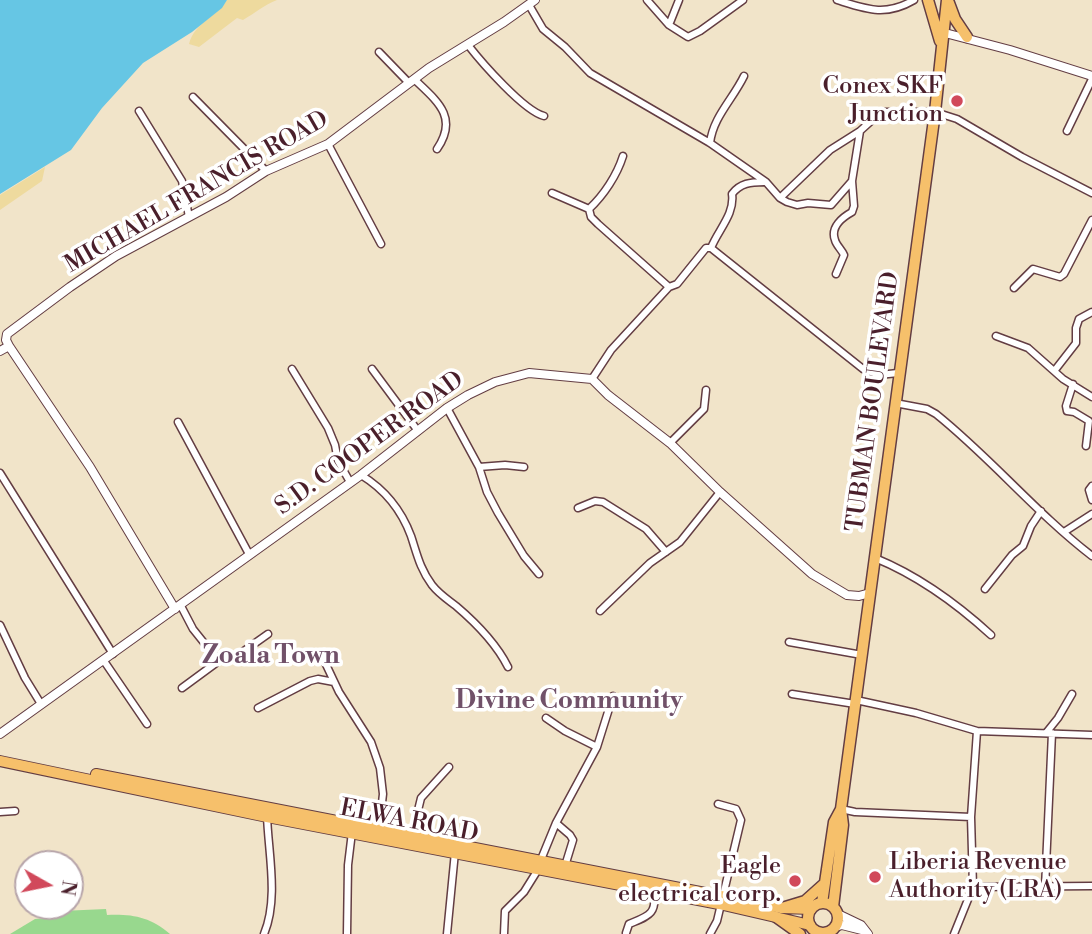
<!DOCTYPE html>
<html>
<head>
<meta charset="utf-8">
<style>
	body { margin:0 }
	#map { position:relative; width:1092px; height:934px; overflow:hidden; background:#f1e4c9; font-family:"Libre Bodoni",serif }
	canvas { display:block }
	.north { position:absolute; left:14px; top:850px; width:70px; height:70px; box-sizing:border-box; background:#fff; border:2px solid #b7a5aa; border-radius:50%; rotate:99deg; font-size:19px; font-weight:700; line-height:28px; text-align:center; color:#4a1f2b }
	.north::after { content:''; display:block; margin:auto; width:24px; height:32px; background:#d1495b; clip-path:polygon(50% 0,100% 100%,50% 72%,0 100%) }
</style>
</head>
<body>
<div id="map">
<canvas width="1092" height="934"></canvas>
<div class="north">N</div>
</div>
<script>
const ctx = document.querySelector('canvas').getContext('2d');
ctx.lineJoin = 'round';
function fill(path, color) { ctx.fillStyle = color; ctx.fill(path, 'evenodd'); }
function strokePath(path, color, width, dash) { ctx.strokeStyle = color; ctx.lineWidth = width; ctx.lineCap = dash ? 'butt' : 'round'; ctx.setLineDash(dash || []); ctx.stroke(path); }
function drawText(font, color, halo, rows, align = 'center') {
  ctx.font = font + ' "Libre Bodoni",serif'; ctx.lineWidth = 7; ctx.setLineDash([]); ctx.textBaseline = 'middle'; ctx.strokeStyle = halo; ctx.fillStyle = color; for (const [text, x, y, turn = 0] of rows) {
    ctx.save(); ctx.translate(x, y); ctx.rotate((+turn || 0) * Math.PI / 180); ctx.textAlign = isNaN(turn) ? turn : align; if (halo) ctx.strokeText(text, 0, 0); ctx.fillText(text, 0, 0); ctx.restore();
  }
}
const green = new Path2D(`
	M106 909 107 915C133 914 150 917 170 934H10L35 919 61 917V911Z`);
const sand = new Path2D(`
	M227 0H277C264 5 255 13 243 20L237 18 199 47 189 44C195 22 215 18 227 0Z
	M45 167 42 181 0 210V195Z`);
const water = new Path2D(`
	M0 0H227L222 8 192 32 143 63 102 108 71 150 0 194Z`);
const minor = new Path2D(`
	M647 0 669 25 688 37 700 31 743 0
	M837 0C866 9 885 17 914 0
	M529 5 543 29 565 47 590 73 710 143 766 182 780 198 787 202 797 205 808 203 831 205 852 181
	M669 25 679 0
	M468 45C482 63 524 111 544 116
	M379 52 409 83
	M414 79C437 101 459 117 437 149
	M193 97 266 171
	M139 111 182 181 189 217
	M1067 131 1092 79
	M710 143C713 117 733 99 744 76
	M328 144 381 244
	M552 193 589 209 591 217 598 224 669 287
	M780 198 830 150 860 131
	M589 209C604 195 617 175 623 156
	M711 248C718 230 735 214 732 194 740 183 751 182 764 182
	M836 274 844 255C842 250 836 245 835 240 830 227 843 217 852 212L854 206 852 181 860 131 881 112H935L957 119 1022 157 1092 193
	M1014 288 1033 269 1060 277 1064 274 1092 220
	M996 336 1028 348 1063 379 1092 397
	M292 369 328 428 335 445 338 461 350 482
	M372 369 418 431
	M1055 370 1076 343V328L1079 319 1092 312
	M592 379 611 350 669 287 677 284 706 248H711L863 369 879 375 898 373
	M1073 384 1066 406 1067 411 1074 412 1089 421 1086 446
	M895 403 927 409 936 414C991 458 1036 513 1092 556
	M447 408 479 467 487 492 498 513 524 556 539 574
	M178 422 249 554
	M670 443 704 409 706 390
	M479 467 505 465 524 467
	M0 473 113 654
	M361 475C384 489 401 509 411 536 417 554 420 569 432 585 439 594 447 599 456 606 476 623 496 643 508 667
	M1092 486 1089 490 1092 500
	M578 508 595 501 603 502 646 529 666 552
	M1064 532 1092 514
	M875 558C919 576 956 603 991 635
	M985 589 1012 555 1023 546 1031 526 1041 511
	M181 606 193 629 217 659 216 663 182 688
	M600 611 650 563 680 542 720 492
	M0 625 25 678 41 704
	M789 642 862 655
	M322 656 339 692 371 742 380 768 383 794 379 829
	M217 659 234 658 268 634
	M104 661 147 724
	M792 694 855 704
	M856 700 916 713 977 731 1092 735
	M258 708 310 681 318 679 334 682
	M546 718 565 731 597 747
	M1046 733 1058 718 1072 694
	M841 809 855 812 971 817
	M0 812 15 811
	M556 823 570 835 573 840 565 866
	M412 835 421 798 449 767
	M540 862 556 823 597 747 613 696
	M973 887 971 817 977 731
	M1045 888 1052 733
	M626 933 629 924C648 916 657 915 654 891
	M264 934C279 898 268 852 267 815
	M347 934 348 865 352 832
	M447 934 455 852
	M504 934 505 911 524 892 539 868
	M710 934 717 921 741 820 736 809 718 804
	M954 934 973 887 1092 886`);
const tertiary = new Path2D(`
	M945 33 1010 50 1092 76
	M0 351 9 346
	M175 609 90 467 9 346 6 340 7 334 70 287 116 256 226 197 266 171 328 144 429 68 504 22 535 0
	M0 734 361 475 447 408 468 395 495 382 529 373 592 379 608 395 670 443 720 492 812 574 847 595 859 596 870 593
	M838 914 861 925 868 934
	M835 927 842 925 862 930`);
const primary = new Path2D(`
	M0 761 267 817 719 904 810 925
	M96 774 782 908 811 909`);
const trunk = new Path2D(`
	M928 0 940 41
	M949 3 955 19 967 37
	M822 903 834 822 841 809
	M808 918a15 15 0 1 1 30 0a15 15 0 1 1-30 0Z
	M833 907 843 825 841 809 935 112 947 0
	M782 908 805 901 824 884
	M776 917 800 934`);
const markers = [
	[957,101,7,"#d1495b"],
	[875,877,7,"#d1495b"],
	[795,881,7,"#d1495b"]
];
const poiNames = [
	["Conex SKF",943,87],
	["Junction",943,115],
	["Liberia Revenue",889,863,"left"],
	["Authority (LRA)",889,891,"left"],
	["Eagle",781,867],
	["electrical corp.",781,895]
];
const streetNames = [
	["MICHAEL FRANCIS ROAD",197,193,-30],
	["TUBMAN BOULEVARD",874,402,-82],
	["S.D. COOPER ROAD",370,444,-36],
	["ELWA ROAD",409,822,11]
];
const neighbourhoodNames = [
	["Zoala Town",271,657],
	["Divine Community",569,702]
];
fill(green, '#98d88e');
fill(sand, '#eeda9e');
fill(water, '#66c6e4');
strokePath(minor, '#633d43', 9);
strokePath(tertiary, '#633d43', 10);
strokePath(primary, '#633d43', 12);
strokePath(trunk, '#633d43', 13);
strokePath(minor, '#fff', 6);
strokePath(tertiary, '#fff', 8);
strokePath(primary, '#f6c06b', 10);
strokePath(trunk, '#f6c06b', 10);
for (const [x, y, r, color] of markers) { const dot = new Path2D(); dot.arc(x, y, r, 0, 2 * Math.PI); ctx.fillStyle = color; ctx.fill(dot); strokePath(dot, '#fff', 2.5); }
drawText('24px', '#4a1f2b', '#fff', poiNames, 'right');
drawText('24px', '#4a1f2b', '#fff', streetNames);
drawText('bold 26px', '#715169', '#fff', neighbourhoodNames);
</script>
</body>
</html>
